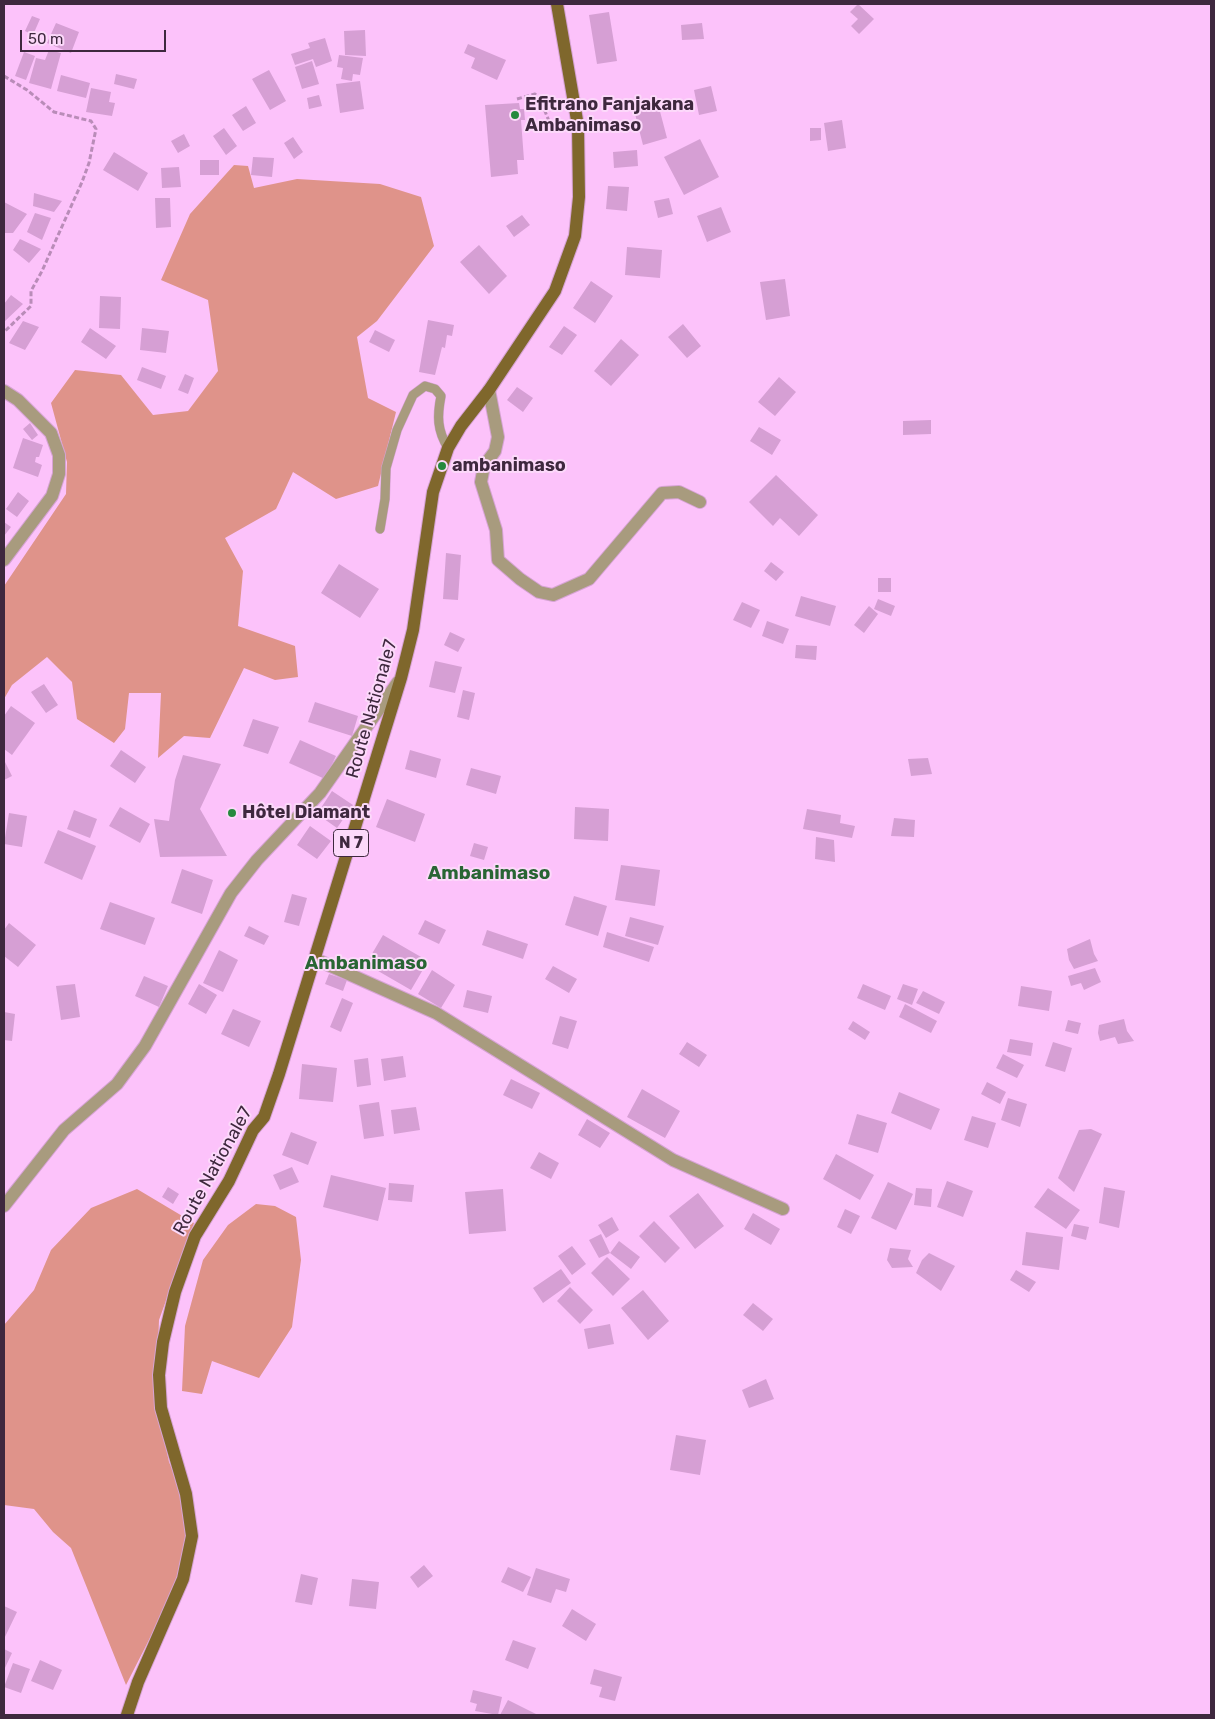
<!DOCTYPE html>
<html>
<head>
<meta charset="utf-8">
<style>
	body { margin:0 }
	#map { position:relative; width:1215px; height:1719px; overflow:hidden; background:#fcc2fa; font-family:Rubik,sans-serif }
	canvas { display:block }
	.frame { position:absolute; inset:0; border:5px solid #3e283e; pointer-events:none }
	.scale { position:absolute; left:20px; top:30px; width:146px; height:22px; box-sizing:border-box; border:2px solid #3e283e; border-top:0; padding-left:6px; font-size:15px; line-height:18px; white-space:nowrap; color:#3e283e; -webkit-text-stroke:4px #fcd9fa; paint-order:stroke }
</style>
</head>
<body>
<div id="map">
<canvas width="1215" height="1719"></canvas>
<div class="frame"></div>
<div class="scale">50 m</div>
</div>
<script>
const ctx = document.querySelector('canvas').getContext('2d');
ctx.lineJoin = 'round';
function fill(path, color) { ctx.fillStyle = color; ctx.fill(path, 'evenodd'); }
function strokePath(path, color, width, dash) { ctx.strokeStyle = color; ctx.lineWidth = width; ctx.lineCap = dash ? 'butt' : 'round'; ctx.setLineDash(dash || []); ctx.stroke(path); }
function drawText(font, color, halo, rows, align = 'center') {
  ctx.font = font + ' Rubik,sans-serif'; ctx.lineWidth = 4; ctx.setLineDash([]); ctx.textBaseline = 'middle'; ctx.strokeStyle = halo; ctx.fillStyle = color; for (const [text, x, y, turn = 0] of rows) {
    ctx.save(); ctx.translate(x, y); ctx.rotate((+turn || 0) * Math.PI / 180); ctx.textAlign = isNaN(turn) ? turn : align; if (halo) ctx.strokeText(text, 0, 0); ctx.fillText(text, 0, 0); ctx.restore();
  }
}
const green = new Path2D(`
	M234 165 248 166 254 188 297 179 380 184 421 197 434 246 377 321 357 337 368 398 396 412 378 486 336 499 293 472 276 509 225 538 243 571 238 626 295 646 298 677 275 680 244 668 210 738 184 736 158 758 161 693H129L125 729 114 743 77 719 72 682 47 657 12 685 4 699V586L66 494 67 462 51 403 75 370 121 375 153 415 188 411 218 371 208 300 161 280 190 214Z
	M137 1189 194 1223 159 1320 156 1400 169 1462 187 1502 188 1551 176 1587 126 1685 71 1548 53 1532 34 1509 4 1505V1325L34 1290 51 1250 91 1208Z
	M256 1204 275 1206 296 1217 301 1260 292 1327 259 1378 212 1361 202 1394 182 1391 185 1326 203 1260 228 1225Z`);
const building = new Path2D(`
	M858 4 874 19 859 34 851 26 858 19 850 12Z
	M609 12 617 61 597 64 589 15Z
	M32 16 40 19 33 35 25 31Z
	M56 23 79 32 71 53 47 43Z
	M702 23 704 39 682 40 681 25Z
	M365 30 366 56 345 55 344 31Z
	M325 38 332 61 316 67 313 59 295 65 291 54 310 48 308 43Z
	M468 44 506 60 497 80 471 68 475 58 464 53Z
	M49 50 61 53 51 89 29 83 36 58 45 60Z
	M24 52 35 56 26 80 15 76Z
	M339 55 363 58 360 75 353 74 352 81 341 79 343 68 337 67Z
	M312 61 319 84 302 89 295 67Z
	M269 70 286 101 270 110 252 79Z
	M116 74 137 79 134 89 114 84Z
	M61 75 90 83 86 98 57 91Z
	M360 81 364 109 340 113 336 84Z
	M711 86 717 111 699 115 694 90Z
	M91 88 111 92 109 102 115 103 112 116 86 112Z
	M319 95 322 106 309 109 307 98Z
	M657 100 667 138 643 145 633 106Z
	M519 103 520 109H524L525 120H521L524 160H517L518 174 491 177 485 105Z
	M246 106 256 123 243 131 232 115Z
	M842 120 846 148 828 151 824 123Z
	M224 128 237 146 226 155 213 136Z
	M810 128H821V140L810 141Z
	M184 134 190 146 178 153 171 141Z
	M293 137 303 152 294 159 284 143Z
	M700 139 719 177 684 195 664 157Z
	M637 150 638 166 614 168 613 152Z
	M114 152 148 173 138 191 103 170Z
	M253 157 274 158 272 177 251 175Z
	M200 160H219V175H200Z
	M179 167 181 187 162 188 161 168Z
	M608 186 629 187 627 211 606 209Z
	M34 193 62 201 54 212 33 206Z
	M155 198H170L171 227 156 228Z
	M669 198 673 214 658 218 654 201Z
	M4 202 27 214 13 233H4Z
	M721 207 731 232 707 242 697 216Z
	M35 213 51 218 42 240 27 232Z
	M522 215 530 225 514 237 506 226Z
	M20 239 41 249 29 263 13 250Z
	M479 245 507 276 489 294 460 262Z
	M627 247 662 250 660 278 625 275Z
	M785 279 790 316 766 320 760 282Z
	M591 281 613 296 595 323 573 308Z
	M11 295 23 304 4 322V304Z
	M100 296 121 297 120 329 99 328Z
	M428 320 454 325 452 336 447 335 445 348 442 347 435 375 419 372Z
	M23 321 39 327 25 350 9 343Z
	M683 324 701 346 687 358 668 337Z
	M564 326 577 335 562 355 549 347Z
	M90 328 116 346 106 359 81 342Z
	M142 328 169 331 166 353 140 350Z
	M375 330 395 340 389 352 369 342Z
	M621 339 639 355 611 386 594 371Z
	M142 367 166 376 161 389 137 380Z
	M185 374 194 378 188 394 178 390Z
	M779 377 796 392 775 416 758 402Z
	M517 387 533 398 523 412 507 400Z
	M931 420V434L903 435V421Z
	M30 423 38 435 32 440 23 429Z
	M759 427 781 440 772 455 750 441Z
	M23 438 43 445 39 457H36L35 462 42 465 38 477 13 468Z
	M776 475 818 515 799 536 780 518 773 526 749 502Z
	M18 492 29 501 17 517 6 509Z
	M4 522 11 527 4 536Z
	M446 553 461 555 458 600 443 599Z
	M771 562 784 572 776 581 764 571Z
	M339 564 379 589 360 618 321 593Z
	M878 578H891V592H878Z
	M801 596 836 606 830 626 795 616Z
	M878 599 895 606 891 616 874 609Z
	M742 602 760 610 751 628 733 620Z
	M869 606 878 614 864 633 854 625Z
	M767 621 789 629 783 644 762 636Z
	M450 632 465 639 458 652 444 645Z
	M796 645 817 646 816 660 795 658Z
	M435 661 462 667 455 693 429 687Z
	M44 684 58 705 46 713 31 692Z
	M463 690 475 693 469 720 457 717Z
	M315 702 358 716 352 736 308 722Z
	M11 706 35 723 12 755 4 749V716Z
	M253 719 279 727 268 754 243 746Z
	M300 740 336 756 325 779 289 763Z
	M121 750 146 767 135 783 110 766Z
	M410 750 441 759 436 778 405 769Z
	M183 755 221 764 200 809 227 856 160 857 154 819 169 821 175 780Z
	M928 758 932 774 911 776 908 759Z
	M4 760 12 776 4 780Z
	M471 768 501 776 496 794 466 785Z
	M332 791 353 805 337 828 317 814Z
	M387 799 425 814 415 842 376 827Z
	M120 807 150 824 140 843 109 826Z
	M575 807 609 809 608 841 574 839Z
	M807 809 841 815 840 823 855 826 852 838 803 829Z
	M74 810 97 819 90 838 67 829Z
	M9 813 27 816 22 847 4 844Z
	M894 818 915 820 914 837 891 836Z
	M310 826 331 841 317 859 297 845Z
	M58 830 96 846 82 880 44 863Z
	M816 837 834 840 835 862 815 859Z
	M474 843 488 847 484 860 470 856Z
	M621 865 660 870 655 906 615 900Z
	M182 869 213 880 202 914 171 903Z
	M292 894 307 898 299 926 284 922Z
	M574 896 607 906 598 936 565 925Z
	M110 902 155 918 145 945 100 929Z
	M630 917 664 926 658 945 625 936Z
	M425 920 446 930 439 944 418 934Z
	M9 923 36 945 18 967 4 956V930Z
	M249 926 269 936 264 945 244 936Z
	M487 930 528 944 523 959 482 945Z
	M607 932 654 947 649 962 603 947Z
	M383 935 428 961 411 990 366 964Z
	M1090 939 1094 954 1098 961 1074 969 1069 960 1067 949Z
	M219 950 238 960 223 992 203 983Z
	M553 966 577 979 569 993 545 979Z
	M1095 968 1101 982 1084 990 1081 983 1071 986 1068 976Z
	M432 970 455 985 441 1008 418 994Z
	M329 974 347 980 343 991 325 984Z
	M144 976 168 986 159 1007 135 996Z
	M75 984 80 1017 61 1020 56 986Z
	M199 984 217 995 206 1014 188 1004Z
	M863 984 891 996 885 1010 857 998Z
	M903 984 918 989 912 1005 897 999Z
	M1021 986 1052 991 1049 1011 1018 1006Z
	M467 990 492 996 488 1013 463 1007Z
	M923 991 945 1002 939 1014 916 1003Z
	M342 998 353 1003 341 1032 330 1027Z
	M905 1004 937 1021 931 1033 899 1017Z
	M233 1009 261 1021 249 1047 221 1034Z
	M4 1012 15 1014 12 1041 4 1040Z
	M560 1016 577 1021 568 1049 552 1044Z
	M1124 1019 1127 1031 1134 1041 1118 1044 1115 1037 1100 1041 1098 1033 1099 1025Z
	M1068 1020 1081 1023 1078 1034 1065 1031Z
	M853 1021 870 1032 865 1040 848 1029Z
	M1010 1039 1033 1043 1031 1056 1007 1052Z
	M687 1042 707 1055 699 1067 679 1054Z
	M1053 1042 1072 1048 1065 1072 1045 1066Z
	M1003 1054 1024 1065 1017 1078 996 1068Z
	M403 1056 406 1077 384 1081 381 1059Z
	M368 1058 371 1085 357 1087 354 1060Z
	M302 1064 337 1068 333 1102 299 1099Z
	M511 1079 540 1093 532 1109 503 1095Z
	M987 1082 1006 1092 1000 1104 981 1094Z
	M642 1089 680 1111 665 1138 627 1117Z
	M899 1092 940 1109 931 1130 891 1113Z
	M1008 1098 1027 1104 1020 1127 1001 1120Z
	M379 1102 384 1136 364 1139 359 1105Z
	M416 1107 420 1130 394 1134 391 1110Z
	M857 1114 887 1123 878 1153 848 1144Z
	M972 1116 996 1123 988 1148 964 1140Z
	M587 1119 610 1133 600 1148 578 1135Z
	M1091 1129 1102 1134 1074 1192 1058 1178 1079 1130Z
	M291 1132 317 1142 308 1165 282 1155Z
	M539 1152 559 1163 551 1179 530 1168Z
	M836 1154 874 1175 860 1200 823 1179Z
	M292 1167 299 1182 280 1190 273 1175Z
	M331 1175 386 1188 378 1221 323 1207Z
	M947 1181 973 1191 963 1217 937 1207Z
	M888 1182 913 1194 896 1230 871 1218Z
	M389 1183 414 1185 412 1202 388 1200Z
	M168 1187 179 1194 173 1204 162 1197Z
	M1104 1187 1125 1191 1119 1228 1099 1223Z
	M916 1188 932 1189 931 1207 914 1205Z
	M1048 1188 1080 1210 1066 1229 1034 1207Z
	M503 1189 506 1231 469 1234 465 1192Z
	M698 1193 724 1226 695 1249 669 1216Z
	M845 1209 860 1216 851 1234 837 1227Z
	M753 1213 780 1229 771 1245 744 1229Z
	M612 1217 619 1230 606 1238 598 1225Z
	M654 1221 680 1248 665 1263 639 1236Z
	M1074 1224 1089 1227 1086 1240 1071 1236Z
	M1026 1232 1063 1237 1059 1270 1022 1265Z
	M601 1234 610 1253 619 1241 640 1257 631 1269 610 1253 599 1258 589 1240Z
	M572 1246 586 1264 572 1275 558 1256Z
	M890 1248 911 1250 908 1259 913 1267 892 1268 887 1260Z
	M929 1253 955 1266 941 1291 916 1273 922 1260Z
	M607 1257 630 1279 613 1296 591 1273Z
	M561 1269 571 1283 543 1303 533 1288Z
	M1016 1270 1036 1282 1029 1292 1010 1280Z
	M570 1287 593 1310 580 1324 557 1301Z
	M643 1290 669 1321 648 1340 621 1308Z
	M753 1303 773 1319 763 1331 743 1315Z
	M610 1324 614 1344 588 1349 584 1329Z
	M766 1379 774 1399 749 1408 742 1390Z
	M676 1435 706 1440 700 1475 670 1470Z
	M424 1565 433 1576 418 1588 410 1577Z
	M508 1567 531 1577 523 1592 501 1582Z
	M536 1568 570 1579 566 1592 556 1589 551 1603 527 1595Z
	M301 1574 318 1578 312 1605 295 1602Z
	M352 1579 379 1582 376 1609 349 1606Z
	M4 1606 17 1612 4 1639Z
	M572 1609 596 1624 586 1641 562 1626Z
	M513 1640 536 1648 528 1669 505 1660Z
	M4 1649 12 1653 4 1670Z
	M40 1660 62 1670 53 1690 31 1681Z
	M13 1663 30 1669 21 1693 4 1687Z
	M594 1669 622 1677 615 1701 599 1697 602 1687 590 1684Z
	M473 1690 502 1697 498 1715 475 1711 477 1704 470 1702Z
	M508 1700 538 1715H500Z`);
const path = new Path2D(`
	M4 76 27 90 54 112 91 121 96 129 89 163 82 182 42 271 31 291V306L4 332
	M517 99 535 94 540 99 551 126H562`);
const lane = new Path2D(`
	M380 529 385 499 386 468 397 430 413 395 425 386 435 389 441 396C437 416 437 430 448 448`);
const street = new Path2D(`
	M489 390 498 437 495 451 484 466 481 482 496 530 498 560 520 579 539 592 553 595 589 579 662 493 679 492 700 502
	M4 391 18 400 51 433 59 455V474L52 496 4 560
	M315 959 436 1013 673 1160 783 1209
	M4 1206 64 1130 117 1084 145 1046 231 893 257 860 320 793 398 682`);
const primary = new Path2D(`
	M127 1715 138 1682 183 1579 192 1536 186 1494 161 1408 159 1375 163 1342 175 1292 195 1236 229 1181 253 1130 264 1117 279 1074 401 678 413 630 433 492 448 448 461 426 489 390 555 291 575 236 579 197 578 126 557 4`);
const markers = [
	[515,115,5,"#25893e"],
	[442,466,5,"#25893e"],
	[232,813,5,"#25893e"]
];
const shields = [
	[351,843,35]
];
const shieldNames = [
	["N 7",351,843]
];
const poiNames = [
	["Efitrano Fanjakana",525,105],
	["Ambanimaso",525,126],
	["ambanimaso",452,466],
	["Hôtel Diamant",242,813]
];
const streetNames = [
	["Route Nationale7",372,709,-74],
	["Route Nationale7",213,1171,-61]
];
const neighbourhoodNames = [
	["Ambanimaso",489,874],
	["Ambanimaso",366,964]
];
fill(green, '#df938a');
fill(building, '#d69fd4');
strokePath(lane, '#d6a3d4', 10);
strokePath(street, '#d6a3d4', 14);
strokePath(primary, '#d6a3d4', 14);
strokePath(path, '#b98cb8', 3, [5, 2.5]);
strokePath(lane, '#a89b7e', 9);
strokePath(street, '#a89b7e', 12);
strokePath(primary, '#7f672c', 12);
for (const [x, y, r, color] of markers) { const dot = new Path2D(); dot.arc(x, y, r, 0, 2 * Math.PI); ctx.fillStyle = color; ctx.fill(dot); strokePath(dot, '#fcd9fa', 2); }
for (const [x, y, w] of shields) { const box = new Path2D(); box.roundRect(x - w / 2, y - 13.5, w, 27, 4); ctx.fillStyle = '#fcd9fa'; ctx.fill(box); strokePath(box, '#3e283e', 1); }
drawText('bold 16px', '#3e283e', null, shieldNames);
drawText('bold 18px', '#3e283e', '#fcd9fa', poiNames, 'left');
drawText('18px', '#3e283e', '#fcd9fa', streetNames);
drawText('bold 19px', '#296534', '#fcd9fa', neighbourhoodNames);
</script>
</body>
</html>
